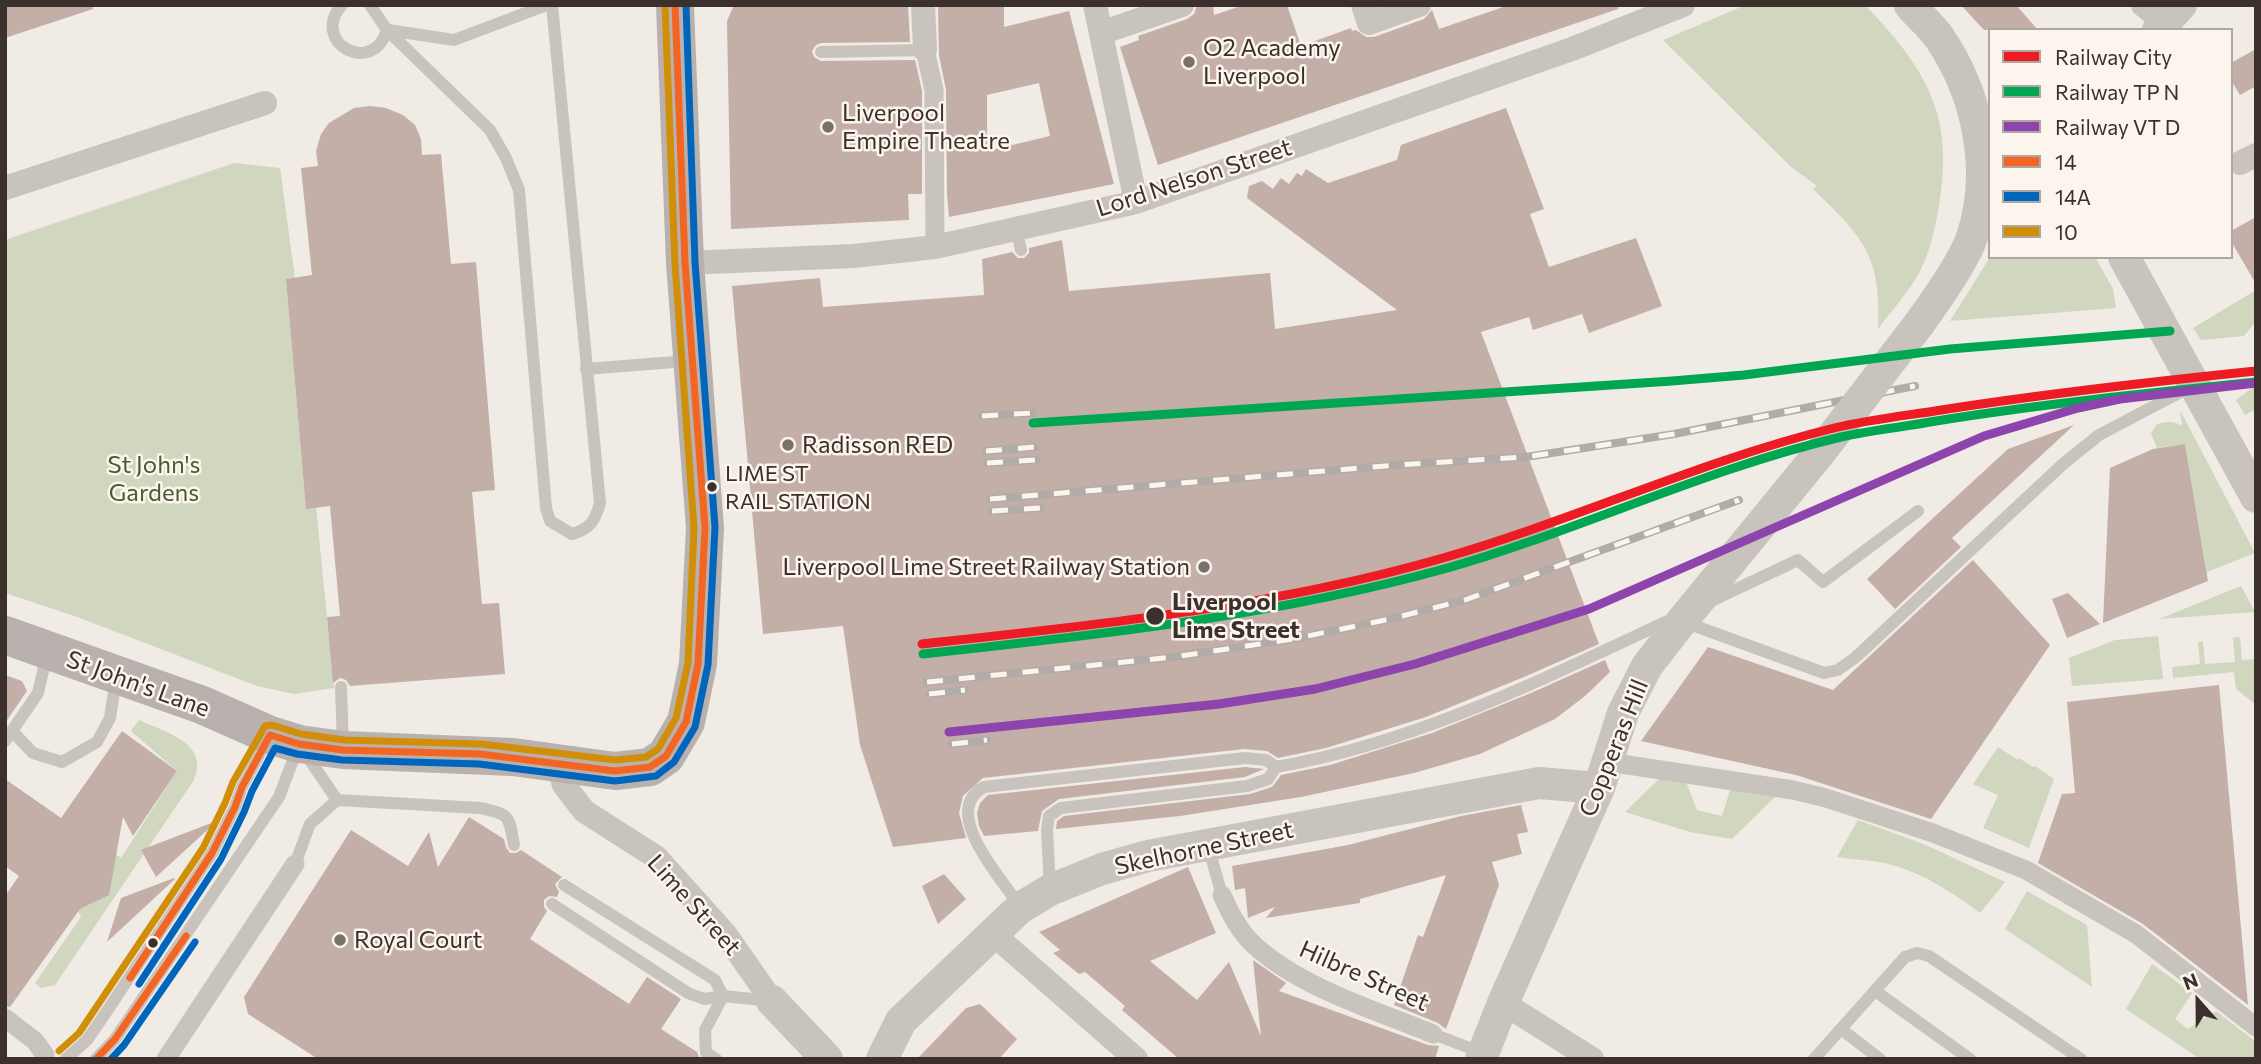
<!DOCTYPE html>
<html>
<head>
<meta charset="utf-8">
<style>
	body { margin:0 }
	#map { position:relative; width:2261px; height:1064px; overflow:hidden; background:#f0ebe5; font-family:Commissioner,sans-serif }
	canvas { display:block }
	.frame { position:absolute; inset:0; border:7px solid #3b302b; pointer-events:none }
	.legend { position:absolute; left:1988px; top:28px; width:245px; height:231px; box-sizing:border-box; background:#fbf5ee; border:2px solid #aea6a0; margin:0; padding:9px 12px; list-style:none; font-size:21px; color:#3b302b }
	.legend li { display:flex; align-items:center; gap:14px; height:35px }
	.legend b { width:35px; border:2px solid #aea6a0 }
	.north { position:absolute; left:2163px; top:966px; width:70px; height:70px; -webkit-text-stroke:5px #fbf5ee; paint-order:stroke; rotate:339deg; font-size:19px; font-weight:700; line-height:28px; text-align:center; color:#3b302b }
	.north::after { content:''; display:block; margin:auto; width:24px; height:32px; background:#3b302b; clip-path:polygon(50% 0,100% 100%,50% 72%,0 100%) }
</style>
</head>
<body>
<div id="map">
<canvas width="2261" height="1064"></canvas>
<div class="frame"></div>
<ul class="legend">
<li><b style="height:9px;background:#ed1c24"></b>Railway City</li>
<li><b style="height:9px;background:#00a651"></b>Railway TP N</li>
<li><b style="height:9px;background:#8e44ad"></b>Railway VT D</li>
<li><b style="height:9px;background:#f26522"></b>14</li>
<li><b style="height:9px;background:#0065bd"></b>14A</li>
<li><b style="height:9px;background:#d18e09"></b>10</li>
</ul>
<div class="north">N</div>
</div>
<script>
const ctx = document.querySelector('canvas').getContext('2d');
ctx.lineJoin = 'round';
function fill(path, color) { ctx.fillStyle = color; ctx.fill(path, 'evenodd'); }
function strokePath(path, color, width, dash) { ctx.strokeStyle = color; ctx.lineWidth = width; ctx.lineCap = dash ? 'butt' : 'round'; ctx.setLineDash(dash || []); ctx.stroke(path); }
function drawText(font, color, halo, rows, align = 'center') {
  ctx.font = font + ' Commissioner,sans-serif'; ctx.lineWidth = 5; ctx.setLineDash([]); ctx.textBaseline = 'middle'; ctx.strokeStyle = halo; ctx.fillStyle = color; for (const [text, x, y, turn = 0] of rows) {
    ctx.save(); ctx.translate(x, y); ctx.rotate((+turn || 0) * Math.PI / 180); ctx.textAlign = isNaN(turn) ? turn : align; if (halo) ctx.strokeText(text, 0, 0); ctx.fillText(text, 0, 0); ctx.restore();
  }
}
const green = new Path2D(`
	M1746 5H1865C1926 69 1955 115 1939 206 1935 229 1930 252 1919 273 1909 292 1891 311 1878 329 1882 256 1863 237 1813 189L1817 186 1790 166 1663 40Z
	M234 163 280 168 295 278 286 279 306 508 316 507 334 688 294 694 257 686 80 618 5 593V240Z
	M1990 257H2095L2113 289 2116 308 1950 321Z
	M2256 290V321L2244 336 2201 340 2193 328Z
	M2256 385V409L2245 415 2236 400Z
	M2180 410 2255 553 2207 572 2185 444 2157 448 2151 433 2157 424C2166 422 2173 420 2182 426Z
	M2241 586 2255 612 2159 619Z
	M2158 636 2163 679 2072 686 2069 658 2115 640Z
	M2240 637 2242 660 2256 659V705L2236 689 2234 672 2173 678 2172 667 2200 664 2198 642H2203L2205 664 2235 662 2233 638Z
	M139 720C165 732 210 743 194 780L55 985 41 988 35 983 81 917 77 909C106 903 112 881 115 854L121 858 177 771 131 731Z
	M1998 747 2018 760 2019 758 2033 767 2035 766 2054 779 2029 848 1983 828 1998 795 1973 784Z
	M1666 772 1683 774 1697 810 1722 816 1732 784 1777 795 1732 839 1690 832 1625 812Z
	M1858 820 1926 845 2005 882 1980 913C1953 893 1925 874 1892 865 1875 860 1855 860 1837 857Z
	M2027 891 2087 925 2092 987 2005 929Z
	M2152 964 2192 993 2175 1019 2188 1029 2216 1011 2256 1042V1059H2200L2126 1009Z`);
const building = new Path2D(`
	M5 5H92L93 9 5 38Z
	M734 5H908L910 42 821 43 816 45 812 51 814 57 821 61 915 60 922 91V194H908L909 220 731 229 727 21Z
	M938 5H1004V27L1069 11 1114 184 949 217 947 194 946 90 939 55ZM1039 83 1050 136 987 151V95Z
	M1197 5H1213L1214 15 1244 5H1287L1301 46 1351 28 1352 31 1356 30 1366 37H1374L1424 19 1432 10 1439 29 1509 5H1618V9L1158 165 1120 47 1139 40 1138 36 1187 19 1194 14Z
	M1961 5H2016L2038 30H1984Z
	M2256 49V86L2240 95 2231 80V63Z
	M370 106 386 108 403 115 415 125 421 139 422 155 441 154 451 264 476 262 495 490 472 492 482 604 499 603 505 674 350 686 346 680 340 678 333 683 327 617 340 616 330 506 306 509 286 279 312 275 301 168 318 166 316 151 321 134 329 123 354 108Z
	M1506 108 1544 209 1530 214 1549 267 1636 238 1662 306 1589 333 1582 314 1533 330 1529 317 1481 332 1599 644 1524 677 1426 717 1326 748 1278 758 1267 751 1244 749 983 778 963 796 959 813 966 838 893 847 860 745 843 626 763 634 732 286 820 278 823 307 984 295 982 259 1012 252 1018 258H1024L1029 253V248L1062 240 1069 291 1270 273 1275 329 1397 310 1247 198 1249 186 1262 181 1273 189 1281 178 1289 184 1297 173 1302 176 1306 169 1328 183 1397 160 1401 145Z
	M2256 217V284L2231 241V231Z
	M2074 425 1952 538 1961 547 1895 609 1867 579 2008 449Z
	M2185 444 2208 581 2103 623 2110 468 2153 449Z
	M1973 560 2050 645 1931 819 1796 775 1641 741 1708 647 1833 690Z
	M2068 593 2100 624 2067 638 2052 599Z
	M1605 660 1610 672 1585 696 1555 719 1480 754 1414 773 1301 797 1180 816 1056 829 1057 821 1064 816 1250 794 1272 787 1281 775 1330 765 1432 733 1531 693Z
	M5 675 22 681 27 691 5 723Z
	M2219 685 2248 1005 2143 924 2038 863 2062 794 2075 793 2067 702Z
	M122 731 177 771 133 836 123 817 109 895 80 909 10 1007 5 1006V896L19 876 5 866V779L61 818Z
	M1245 767 1264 769 1245 777 1059 799 1042 811 1038 831 984 836 979 826 977 813 980 803 988 795Z
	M1521 805 1528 832 1517 834 1522 854 1492 862 1499 885 1446 1029 1438 1023 1394 1005 1418 935 1423 937 1446 875 1360 899V903L1266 918 1275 907 1248 918 1245 888 1235 890 1232 866 1348 845 1461 816Z
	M469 817 504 839 506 847 510 853H516L521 850 562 877 555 884 559 892 557 897 549 896 544 900V907L547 911 530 939 629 1004 647 977 681 999 661 1029 697 1052 700 1059H318L248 1014 244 997 351 830 408 866 429 832 438 867Z
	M214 822 215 823 156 877 141 850Z
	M1188 867 1216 933 1150 961 1197 1000 1229 962 1261 1036 1253 960 1286 983 1279 991 1428 1045 1439 1046 1435 1059H1179L1122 1010 1125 1006 1085 972 1079 974 1053 953 1060 950 1039 932Z
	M944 874 966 899 938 924 922 886Z
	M174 878 175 879 107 942 121 898Z
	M980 1004 1017 1039 999 1059H917L966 1008Z`);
const service = new Path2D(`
	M342 5C309 41 372 78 387 30
	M370 5 387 30 490 130 506 158 519 190 546 508 550 521 572 534C590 529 595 521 600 503L552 5
	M388 30 454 40 547 5
	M821 52 925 50
	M1016 228 1021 250
	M586 369 687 361
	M1711 601 1798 560 1823 582 1918 511
	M1684 622 1824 673 1838 670 1856 657 2063 464 2099 435 2194 385
	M341 687 343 746
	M12 731 33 753 62 762 97 742 110 718 116 679
	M5 741 38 693 47 654
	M305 753 337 800 480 808C511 815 508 814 514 845
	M1208 846 1222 895
	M295 864 310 824 337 800
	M564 885 715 980 723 996
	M1050 888 1047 830 1049 816 1061 808 1247 786 1268 779 1276 767
	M552 904 688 993 704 999 723 996 772 1001
	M1020 907C1002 878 939 812 984 787L1245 758 1266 760 1276 767C1416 743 1545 678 1672 619
	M1875 991 1970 1059
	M1841 1029 1880 1059
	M1433 1034 1483 1053
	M66 1059 87 1040 105 1014 212 853 235 807 242 787 268 738
	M96 1059 115 1039 279 797 298 747
	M716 1059 706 1053 705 1030 723 996
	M1814 1059 1905 957 1917 953 1929 956 2081 1059`);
const pedestrian = new Path2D(`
	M925 50 934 90 935 247
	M1608 762 1793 790 1826 798 1933 833 2026 870 2136 934 2256 1027
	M1222 895C1230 913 1239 931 1254 945 1301 988 1375 1010 1433 1034
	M5 1018 35 1041 45 1055
	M166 1059 295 864`);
const minor = new Path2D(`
	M923 5 925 50
	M1095 5 1136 202
	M1363 5 1369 23 1419 5
	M2143 5 2165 23
	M1101 33 1182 5
	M2240 163 2256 155
	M5 188 265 103
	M685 263 854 256 935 247 1136 202 1572 49 1683 5
	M557 762 564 785 584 811 656 857 726 935 772 1001
	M993 934 1136 1059
	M1503 1003 1592 1059`);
const tertiary = new Path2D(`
	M1910 5C1919 16 1931 26 1939 37 1978 94 1994 171 1972 237 1964 261 1935 302 1919 324
	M2158 30 2181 5
	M2124 257 2256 497
	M772 1001 827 1059
	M882 1059 901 1021 1020 908 1050 890 1102 869 1148 856 1539 783 1599 788
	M1481 1059 1503 1003 1599 788 1623 713 1647 666 1682 621`);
const primary = new Path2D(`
	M5 635 202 705 270 735 299 744 343 750 513 757 615 771 650 767 666 756 686 722 698 664 705 528 685 263 675 5`);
const rail = new Path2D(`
	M982 416 1032 413
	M986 451 1035 447
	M987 463 1036 460
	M990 499 1397 465 1526 457 1674 434 1915 386
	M992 511 1040 508
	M927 682 1174 657 1293 639 1390 619 1465 600 1739 500
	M929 694 965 690
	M952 744 987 740`);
const tertiaryBridge = new Path2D(`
	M1682 621 1822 450 1919 324`);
const bus1 = new Path2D(`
	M130 978 212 853 235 807 242 787 270 735 299 744 343 750 480 754 615 771 650 767 666 756 686 722 698 664 705 528 685 263 675 5
	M96 1059 115 1039 186 936`);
const bus2 = new Path2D(`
	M139 984 221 859 244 812 252 791 275 748 297 754 342 760 479 764 615 781 656 776 674 762 695 727 708 665 715 527 695 262 686 5
	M111 1059 124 1045 195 942`);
const bus3 = new Path2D(`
	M59 1051 79 1033 203 848 225 803 233 782 265 726 272 725 301 734 344 740 481 744 615 760 646 757 658 749 676 718 688 663 694 528 675 264 665 5`);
const rail1 = new Path2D(`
	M922 644C1097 625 1273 607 1443 558 1575 520 1700 461 1834 428 1867 420 1902 416 1935 411 2042 394 2149 382 2256 371`);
const rail2 = new Path2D(`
	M1033 423 1672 381 1744 375 1950 349 2170 331
	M923 654C1098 635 1274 616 1444 569 1578 531 1705 469 1841 437 1872 430 1904 427 1936 421 2042 404 2149 393 2256 382`);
const rail3 = new Path2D(`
	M949 732 1219 704 1315 689 1415 664 1589 609 1984 436 2078 408 2120 399 2256 383`);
const markers = [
	[1189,62,7,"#7a716c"],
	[828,127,7,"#7a716c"],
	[788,445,7,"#7a716c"],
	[712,487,6,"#3b302b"],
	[1204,567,7,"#7a716c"],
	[1155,616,10,"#3b302b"],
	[340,940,7,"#7a716c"],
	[153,943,6,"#3b302b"]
];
const busNames = [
	["LIME ST",725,474],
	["RAIL STATION",725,502]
];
const poiNames = [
	["O2 Academy",1203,48],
	["Liverpool",1203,76],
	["Liverpool",842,113],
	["Empire Theatre",842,141],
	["Radisson RED",802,445],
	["Liverpool Lime Street Railway Station",1190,567,"right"],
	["Royal Court",354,940]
];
const streetNames = [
	["Lord Nelson Street",1194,178,-18],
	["St John's Lane",138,684,20],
	["Copperas Hill",1614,748,-68],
	["Skelhorne Street",1204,848,-12],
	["Lime Street",694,905,48],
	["Hilbre Street",1364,976,24]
];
const parkNames = [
	["St John's",154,465],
	["Gardens",154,493]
];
const stopNames = [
	["Liverpool",1172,602],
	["Lime Street",1172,630]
];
fill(green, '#d1d6bf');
fill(building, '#c3afa7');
strokePath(service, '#c9c3be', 12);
strokePath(pedestrian, '#c9c3be', 19);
strokePath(minor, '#c9c3be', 24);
strokePath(tertiary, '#c9c3be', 32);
strokePath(primary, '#b8b1ad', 38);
strokePath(rail, '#b1aca8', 8);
strokePath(rail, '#fbf5ee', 5, [16]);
strokePath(tertiaryBridge, '#c9c3be', 32);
strokePath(bus1, '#f26522', 7);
strokePath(bus2, '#0065bd', 7);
strokePath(bus3, '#d18e09', 7);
strokePath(rail1, '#ed1c24', 9);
strokePath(rail2, '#00a651', 9);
strokePath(rail3, '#8e44ad', 9);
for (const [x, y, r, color] of markers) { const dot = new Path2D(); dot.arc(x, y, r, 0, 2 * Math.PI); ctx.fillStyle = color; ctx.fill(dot); strokePath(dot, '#fbf5ee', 2.5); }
drawText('22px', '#3b302b', '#fbf5ee', busNames, 'left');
drawText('24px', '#3b302b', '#fbf5ee', poiNames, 'left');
drawText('24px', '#3b302b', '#fbf5ee', streetNames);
drawText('24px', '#4a5a2e', '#fbf5ee', parkNames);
drawText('bold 24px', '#3b302b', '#fbf5ee', stopNames, 'left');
</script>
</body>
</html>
